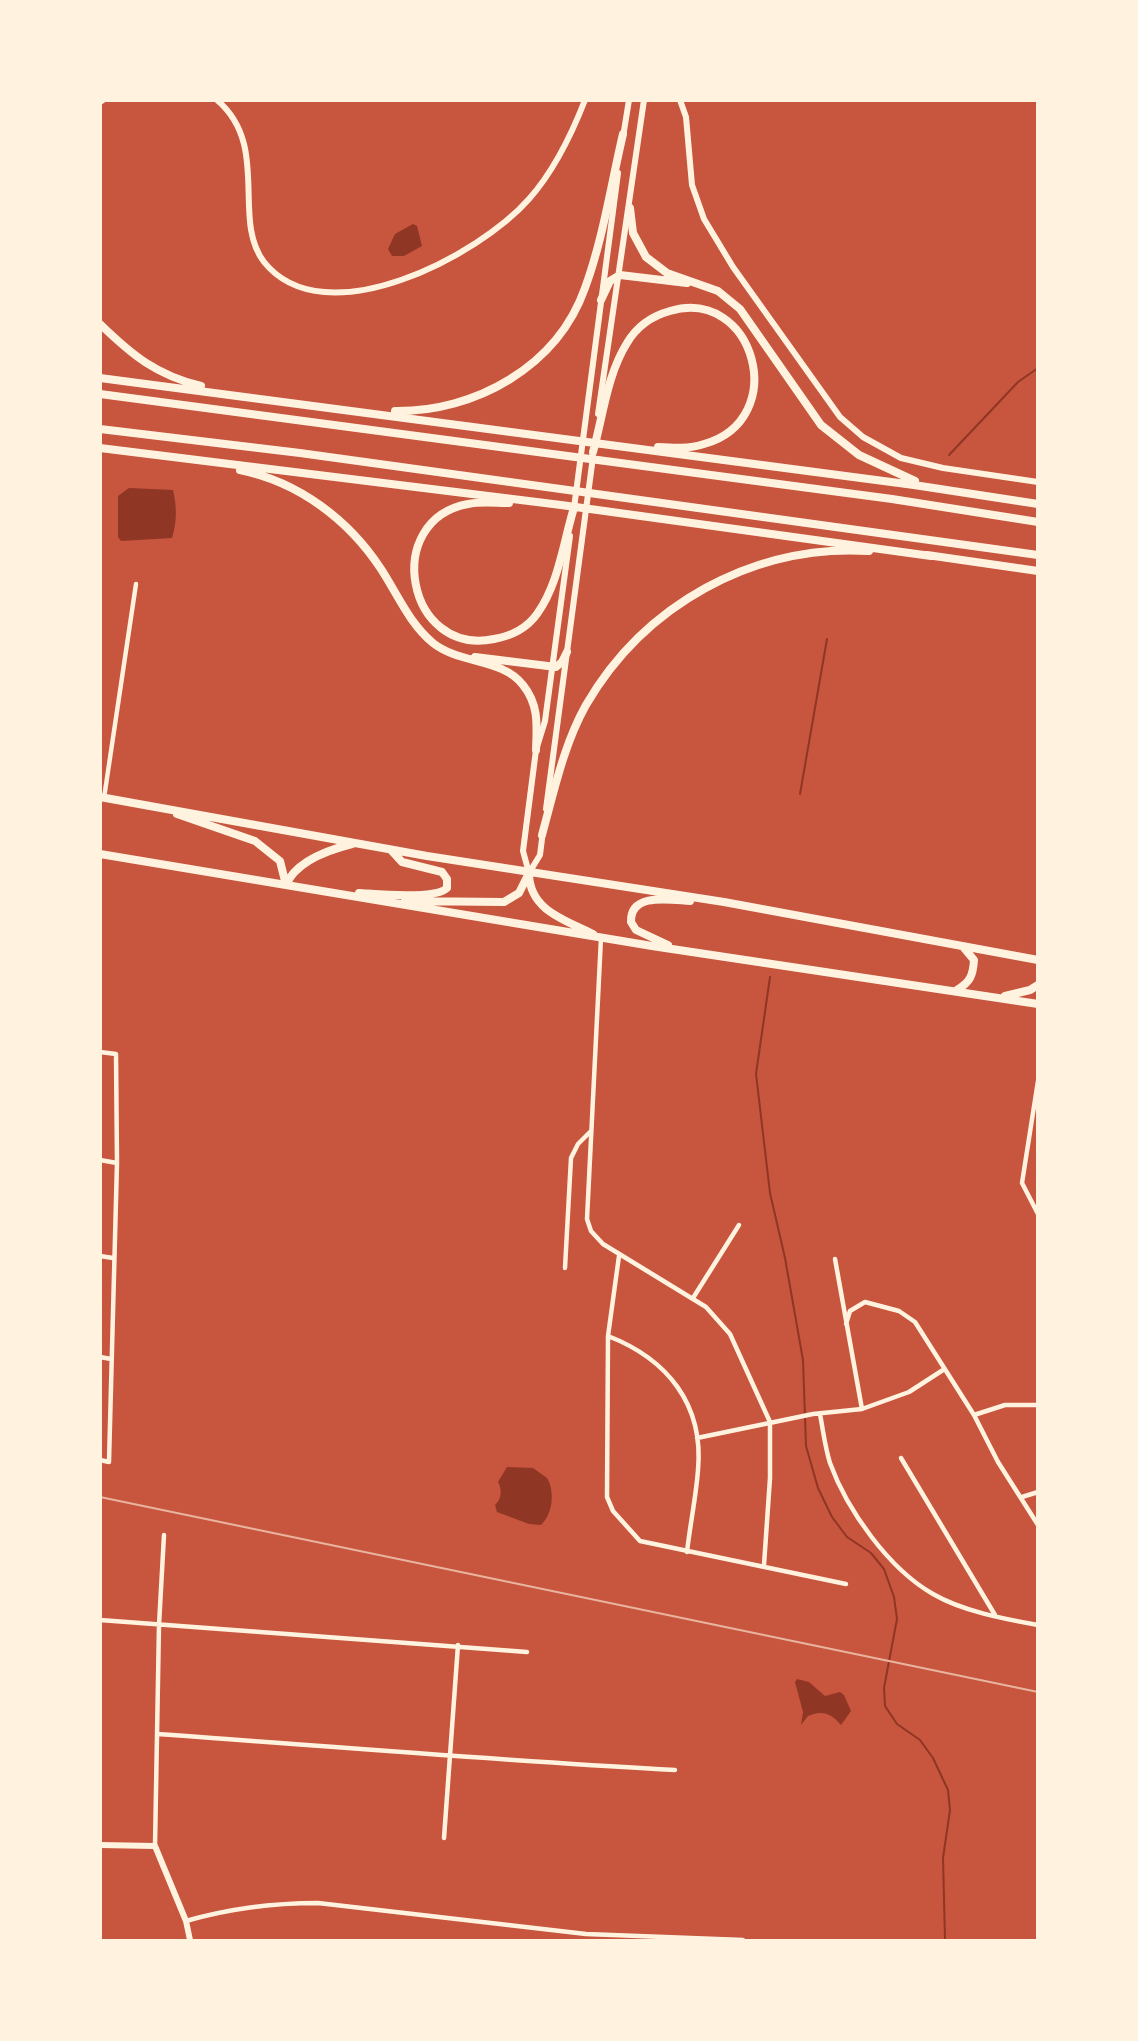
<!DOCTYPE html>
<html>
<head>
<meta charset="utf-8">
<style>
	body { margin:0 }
	#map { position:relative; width:1138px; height:2041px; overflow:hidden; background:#c8553d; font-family:Literata,serif }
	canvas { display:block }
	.frame { position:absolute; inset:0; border:102px solid #fff3e0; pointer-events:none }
</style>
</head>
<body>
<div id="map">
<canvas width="1138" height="2041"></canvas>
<div class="frame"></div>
</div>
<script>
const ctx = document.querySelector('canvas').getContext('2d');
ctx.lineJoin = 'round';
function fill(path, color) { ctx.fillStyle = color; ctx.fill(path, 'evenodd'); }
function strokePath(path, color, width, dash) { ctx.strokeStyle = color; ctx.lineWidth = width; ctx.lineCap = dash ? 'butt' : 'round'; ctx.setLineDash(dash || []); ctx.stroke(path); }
const water = new Path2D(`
	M413 224 417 226 422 246 404 256H392L388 249 395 234Z
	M129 488 173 490C177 507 177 522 172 538L121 541 118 537V496Z
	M507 1467 533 1468 547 1478C555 1491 553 1514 541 1525L529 1524 497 1512 495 1505C502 1499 502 1489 498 1482Z
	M797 1679 809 1682 825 1696 840 1692 844 1695 851 1711 841 1725C831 1713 822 1710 808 1716L801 1725 803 1712 795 1682Z`);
const stream = new Path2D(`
	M949 455 1018 382 1038 368
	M800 794 827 639
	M770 977 756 1074 770 1193 785 1258 803 1360 806 1446 818 1488 832 1517 847 1537 871 1553 884 1569 894 1597 897 1619 884 1688 885 1706 897 1724 920 1740 933 1758 948 1790 950 1810 943 1858 945 1940`);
const minor = new Path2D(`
	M104 798 136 584
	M601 938 587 1219 591 1231 603 1244 706 1307 730 1334 770 1422V1478L764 1565
	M100 1052 116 1054 117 1163 109 1462 100 1460
	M1038 1081 1022 1183 1038 1214
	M100 1160 117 1163
	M100 1256 113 1258
	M619 1256 608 1336 607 1497 613 1511 640 1541 846 1584
	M835 1259 862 1409
	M565 1268 571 1158 578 1144 591 1131
	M693 1298 739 1225
	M846 1324 850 1311 865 1302 899 1311 915 1322 974 1415 998 1462 1038 1525
	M608 1336C667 1359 704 1404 698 1470 696 1497 690 1525 687 1552
	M100 1357 111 1359
	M820 1414C823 1430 825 1447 830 1463 847 1510 889 1569 933 1594 962 1611 1004 1619 1038 1625
	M974 1415 1005 1405H1038
	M697 1438 813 1414 862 1409 909 1392 943 1370
	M901 1458 995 1615
	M1022 1497 1038 1492
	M100 1620 527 1652
	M157 1734C330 1746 502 1761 675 1770
	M444 1838 458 1645
	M155 1846 159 1625 164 1535
	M186 1921C231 1908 272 1903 318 1903L586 1934 743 1940`);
const tertiary = new Path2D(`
	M217 100C271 146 231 219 264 262 325 338 480 255 529 199 554 171 571 136 585 100
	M680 100 686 117 692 185 704 219 733 267 840 417 863 437 901 458 943 468 1038 482
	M100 102 103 100
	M623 137 629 100
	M598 414 644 100
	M574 508 618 173
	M546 809 593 457
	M529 873 540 855 543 831
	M529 873 523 851 536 750 545 721 570 536
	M100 1845 155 1846 186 1921 190 1940`);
const primary = new Path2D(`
	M100 797 427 856 724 902 1038 960
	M177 814 255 841 280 861 286 885
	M100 854 652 946 1038 1004
	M529 874C530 911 566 920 593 934
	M286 885C296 861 328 850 352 844
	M359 893C377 894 435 900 447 888V879L442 872 402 862 391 850
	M405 901 504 902 519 893 529 873
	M668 945 636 930 631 922C630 892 671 900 690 901
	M957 990C970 982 973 976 974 960L964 948
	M1005 996 1030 990 1038 985`);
const motorway = new Path2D(`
	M630 208 633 233 646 257 667 273 718 291 740 309 821 425 859 455 915 481
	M601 300 610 281 620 275 687 283
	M100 324C132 355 156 375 201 386
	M100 378 914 485 1038 504
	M100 394 892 499 1038 522
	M395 411C475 412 557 367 585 288 603 239 611 185 623 134
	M100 429 300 453 1038 555
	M100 448 561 505 931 556
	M593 452C603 416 607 375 627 343 637 326 652 316 670 311 754 286 792 419 704 444 689 449 673 448 658 447
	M240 470C299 482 349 520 381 569 398 595 409 623 433 643 459 664 502 658 523 685 539 705 537 725 536 750
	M509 503C496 503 481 501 468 504 381 520 407 657 494 639 511 636 527 628 537 614 558 585 563 545 573 511
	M927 555 1038 571
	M475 657 556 667 562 662 567 652
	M542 835C554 791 564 744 586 705 644 605 753 544 869 551`);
const rail = new Path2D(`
	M100 1497 1038 1692`);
fill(water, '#8f3625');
strokePath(stream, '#8f3625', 2);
strokePath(minor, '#fff3e0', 4.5);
strokePath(tertiary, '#fff3e0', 6);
strokePath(primary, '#fff3e0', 8);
strokePath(motorway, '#fff3e0', 8);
strokePath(rail, '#e9b49f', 2);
</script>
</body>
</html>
